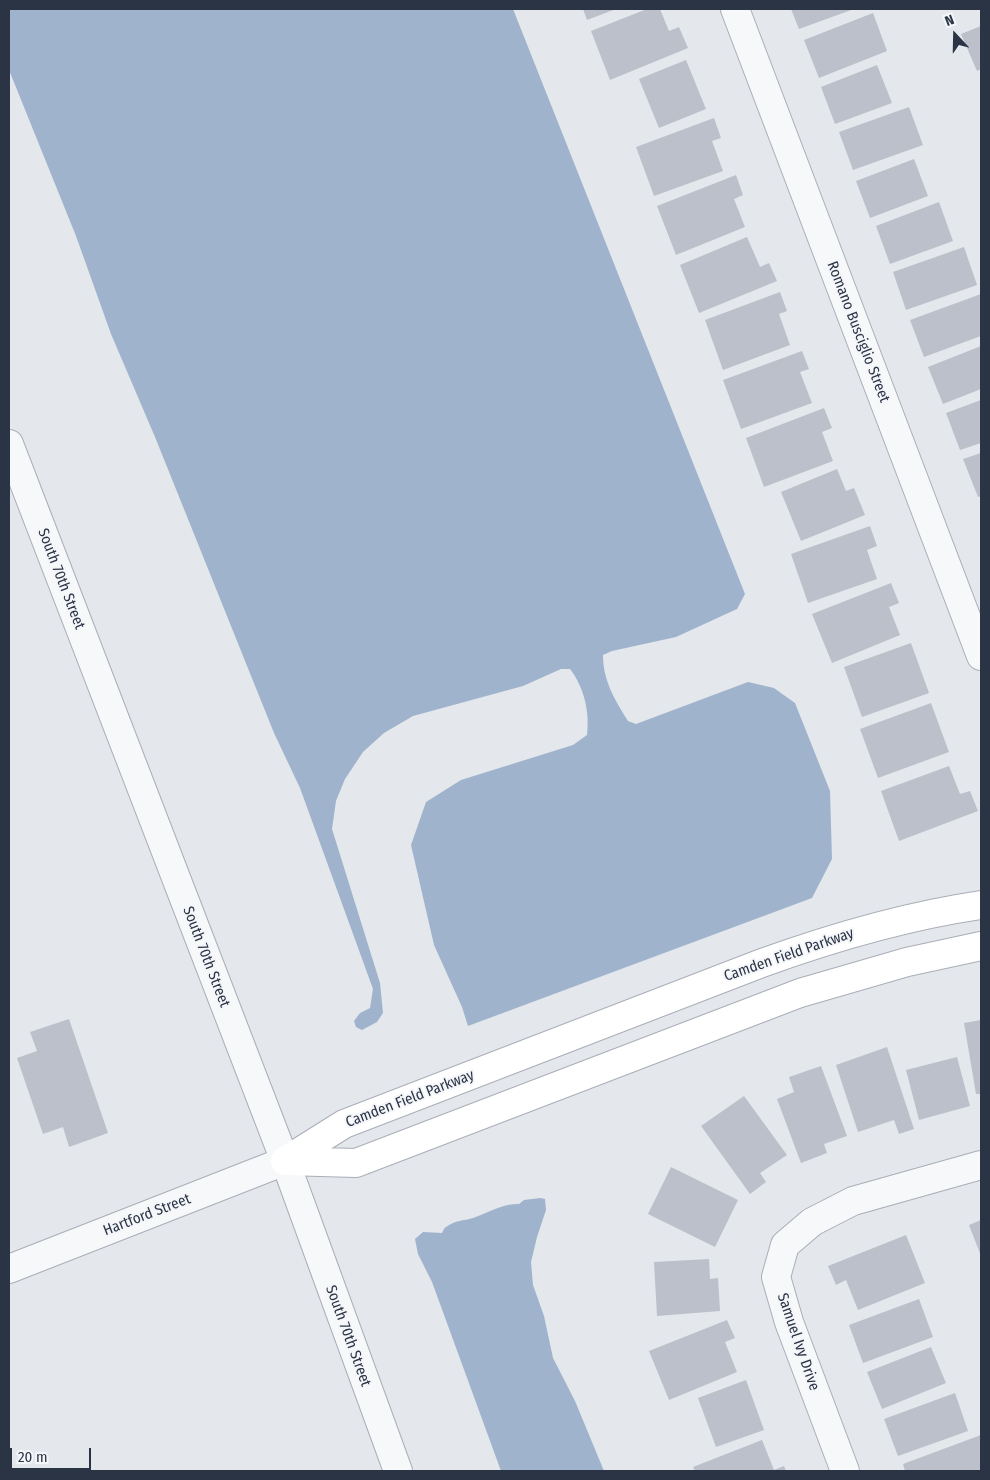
<!DOCTYPE html>
<html>
<head>
<meta charset="utf-8">
<style>
	body { margin:0 }
	#map { position:relative; width:990px; height:1480px; overflow:hidden; background:#e4e7ec; font-family:"Fira Sans Condensed",sans-serif }
	canvas { display:block }
	.frame { position:absolute; inset:0; border:10px solid #2b3445; pointer-events:none }
	.north { position:absolute; left:930px; top:10px; width:50px; height:50px; -webkit-text-stroke:4px #f4f6f9; paint-order:stroke; rotate:339deg; font-size:14px; font-weight:700; line-height:20px; text-align:center; color:#2b3445 }
	.north::after { content:''; display:block; margin:auto; width:18px; height:22px; background:#2b3445; clip-path:polygon(50% 0,100% 100%,50% 72%,0 100%) }
	.scale { position:absolute; left:10px; top:1448px; width:81px; height:22px; box-sizing:border-box; border:2px solid #2b3445; border-top:0; padding-left:6px; font-size:15px; line-height:18px; white-space:nowrap; color:#2b3445; -webkit-text-stroke:4px #f4f6f9; paint-order:stroke }
</style>
</head>
<body>
<div id="map">
<canvas width="990" height="1480"></canvas>
<div class="frame"></div>
<div class="north">N</div>
<div class="scale">20 m</div>
</div>
<script>
const ctx = document.querySelector('canvas').getContext('2d');
ctx.lineJoin = 'round';
function fill(path, color) { ctx.fillStyle = color; ctx.fill(path, 'evenodd'); }
function strokePath(path, color, width, dash) { ctx.strokeStyle = color; ctx.lineWidth = width; ctx.lineCap = dash ? 'butt' : 'round'; ctx.setLineDash(dash || []); ctx.stroke(path); }
function drawText(font, color, halo, rows, align = 'center') {
  ctx.font = font + ' "Fira Sans Condensed",sans-serif'; ctx.lineWidth = 4; ctx.setLineDash([]); ctx.textBaseline = 'middle'; ctx.strokeStyle = halo; ctx.fillStyle = color; for (const [text, x, y, turn = 0] of rows) {
    ctx.save(); ctx.translate(x, y); ctx.rotate((+turn || 0) * Math.PI / 180); ctx.textAlign = isNaN(turn) ? turn : align; if (halo) ctx.strokeText(text, 0, 0); ctx.fillText(text, 0, 0); ctx.restore();
  }
}
const water = new Path2D(`
	M9 9H513L745 594 737 609 676 637 612 651 603 655C603 681 615 700 628 721L636 724 748 682 774 688 795 703 830 791 832 859 812 898 468 1026 462 1007 434 945 411 845 426 802 461 780 573 745 587 735C590 712 584 687 570 669H561L523 686 413 716 384 733 363 752 345 779 336 801 332 829 380 983 383 1013 377 1022 362 1030 356 1027 354 1021 360 1013 370 1008 373 989 300 788 274 733 155 437 111 334 76 236 9 70Z
	M540 1198 545 1199 546 1210 537 1237 531 1262 533 1285 544 1316 553 1358 575 1401 604 1471H501L432 1282 418 1254 415 1239 423 1232 442 1233C443 1231 444 1228 446 1227 456 1220 463 1221 473 1218 488 1213 503 1203 519 1204L524 1200Z`);
const building = new Path2D(`
	M583 9H616L587 20Z
	M647 9H660L669 31 679 27 688 48 610 80 591 31Z
	M791 9H854L799 29Z
	M873 13 887 51 819 78 804 40Z
	M981 26V69L977 71 961 34Z
	M686 60 706 109 659 128 639 79Z
	M877 65 892 103 835 124 821 87Z
	M909 107 923 145 853 170 839 132Z
	M714 118 721 138 712 141 723 171 654 196 636 147Z
	M914 159 928 196 870 218 856 181Z
	M736 175 743 195 734 199 745 227 676 255 657 206Z
	M939 202 953 241 890 264 876 226Z
	M747 237 760 267 769 263 777 281 699 313 680 265Z
	M964 247 977 285 906 310 893 272Z
	M780 292 787 311 779 314 790 345 723 370 705 320Z
	M981 294V336L924 357 910 320Z
	M981 346V389L943 404 928 367Z
	M802 351 809 369 800 372 812 403 741 429 723 380Z
	M981 400V443L960 450 946 413Z
	M824 408 832 428 822 432 833 461 764 487 746 438Z
	M981 453V496L978 497 963 459Z
	M837 469 846 491 854 488 865 515 801 541 781 492Z
	M870 526 877 546 867 550 877 579 808 603 791 554Z
	M891 583 899 603 889 607 900 635 832 663 812 614Z
	M911 643 929 693 862 717 844 667Z
	M931 703 949 752 878 778 860 729Z
	M949 766 960 794 970 791 978 811 899 841 881 791Z
	M69 1019 108 1133 69 1147 63 1127 43 1134 17 1058 37 1051 30 1032Z
	M981 1020V1094H976L964 1023Z
	M887 1047 914 1129 899 1134 894 1120 858 1132 836 1065Z
	M957 1057 970 1106 919 1120 906 1070Z
	M821 1066 847 1136 824 1144 827 1153 801 1163 777 1099 794 1092 789 1077Z
	M744 1096 787 1155 760 1173 766 1182 750 1194 701 1126Z
	M671 1167 738 1200 715 1247 648 1214Z
	M981 1220V1256L969 1225Z
	M906 1235 925 1283 858 1310 846 1280 836 1285 828 1266Z
	M709 1259 710 1279 718 1278 720 1311 657 1316 654 1262Z
	M919 1299 933 1337 863 1363 849 1325Z
	M727 1320 735 1338 725 1342 737 1372 669 1400 649 1351Z
	M931 1347 946 1383 882 1409 867 1372Z
	M746 1380 764 1430 716 1447 698 1398Z
	M955 1393 968 1431 898 1456 884 1419Z
	M981 1435V1471H905L903 1464Z
	M762 1440 774 1470 784 1466 786 1471H695L693 1467Z`);
const street = new Path2D(`
	M735 9 981 656
	M9 444 285 1161 398 1471
	M9 1269 285 1161
	M845 1471 789 1322 776 1277 785 1245 812 1222 853 1201 981 1165`);
const secondary = new Path2D(`
	M285 1161 344 1124 762 963C834 937 906 916 981 905
	M285 1161 356 1163 800 993 907 962 981 946`);
const streetNames = [
	["Romano Busciglio Street",858,332,69],
	["South 70th Street",61,579,69],
	["Camden Field Parkway",789,955,-19],
	["South 70th Street",206,957,69],
	["Camden Field Parkway",410,1099,-21],
	["Hartford Street",147,1215,-21],
	["South 70th Street",348,1336,70],
	["Samuel Ivy Drive",798,1342,71]
];
fill(water, '#9fb4cc');
fill(building, '#bbc0ca');
strokePath(street, '#a9aeb7', 30);
strokePath(secondary, '#a9aeb7', 30);
strokePath(street, '#f7f8fa', 28);
strokePath(secondary, '#fff', 28);
drawText('15px', '#2b3445', '#f4f6f9', streetNames);
</script>
</body>
</html>
